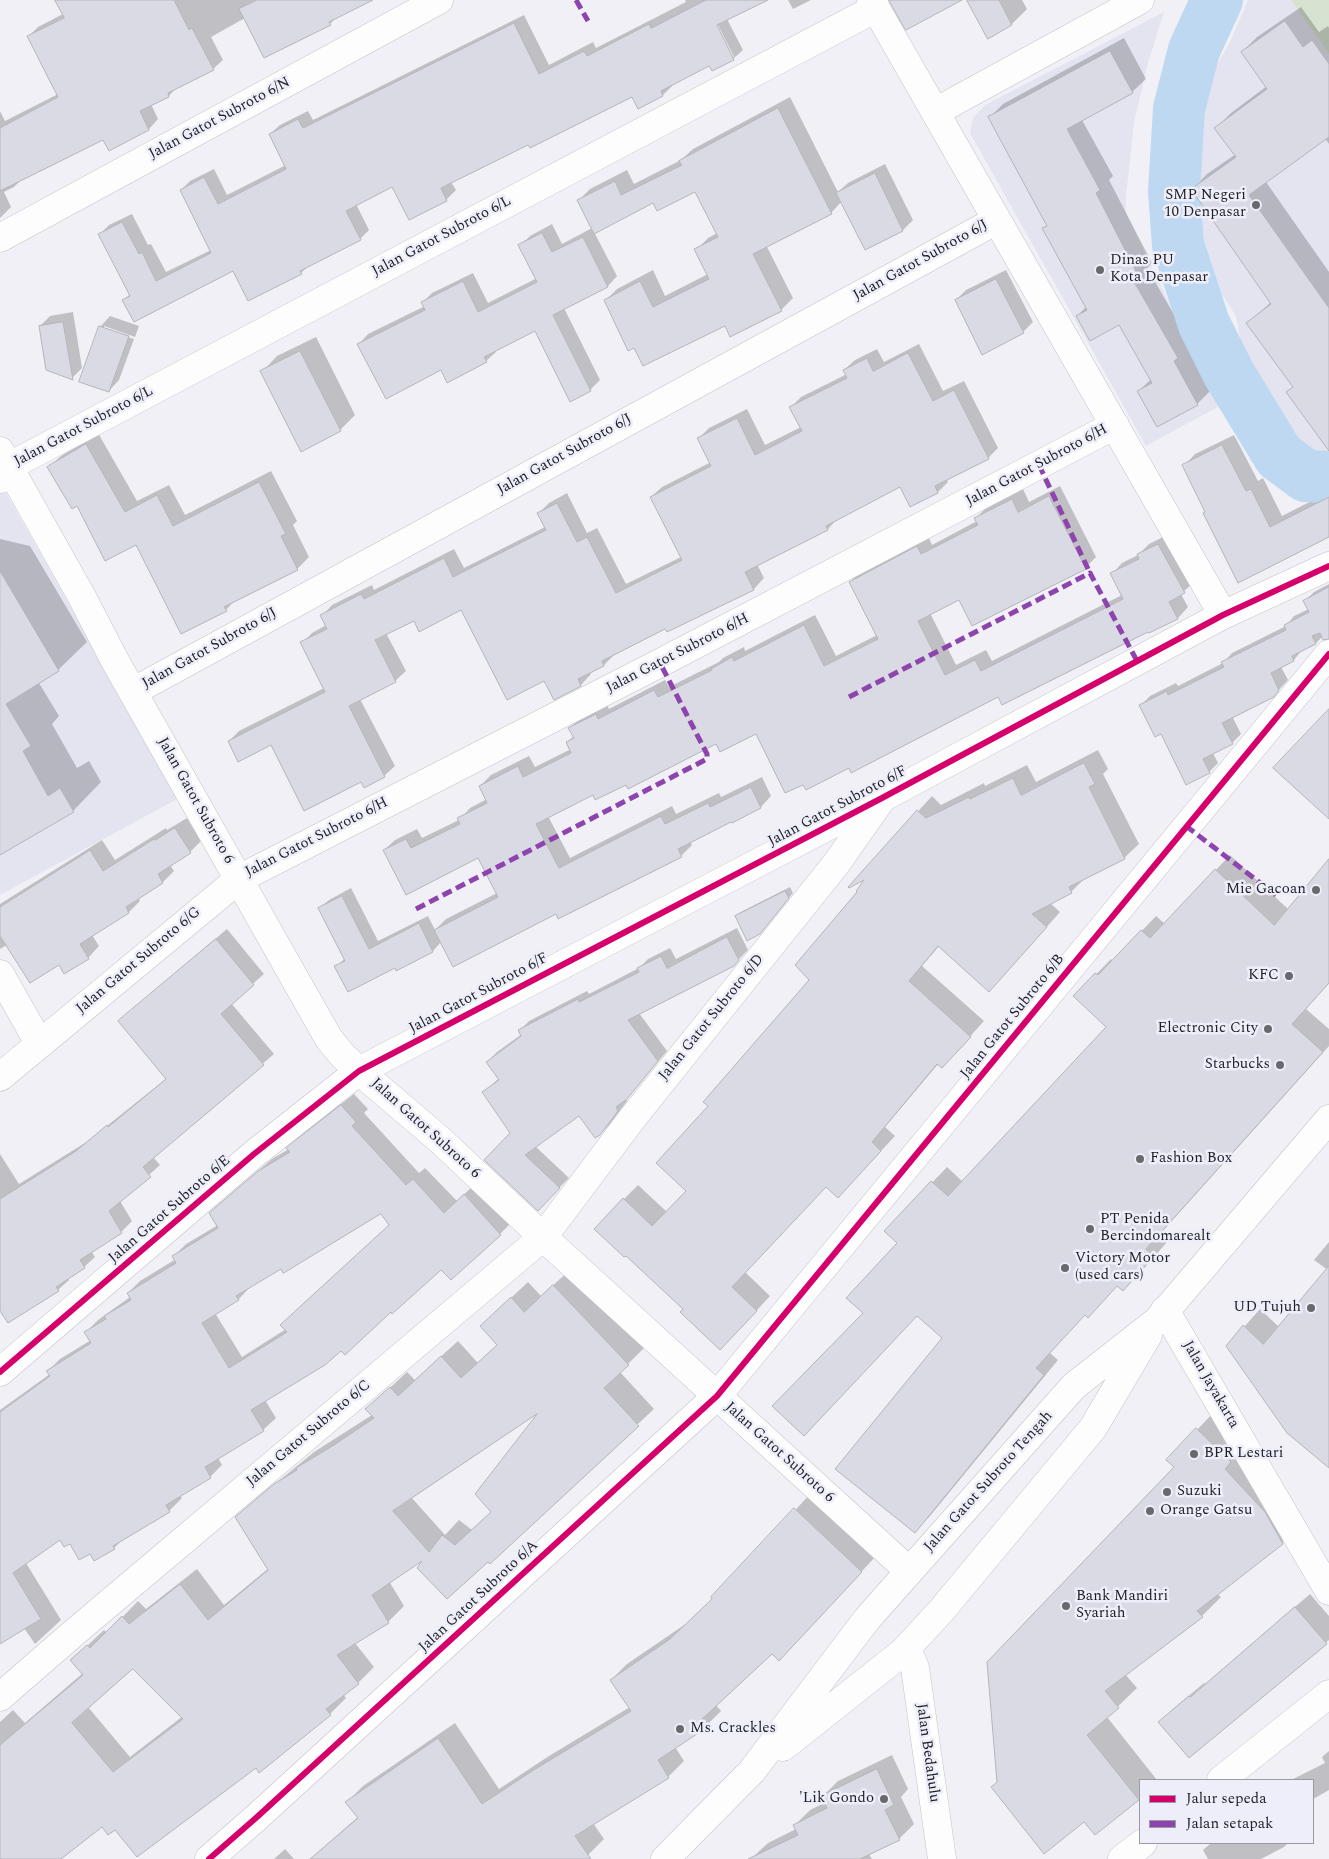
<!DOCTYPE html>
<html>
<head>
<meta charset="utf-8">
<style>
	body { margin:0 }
	#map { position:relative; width:1329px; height:1859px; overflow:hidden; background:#f0f0f6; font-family:Spectral,serif }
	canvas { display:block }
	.legend { position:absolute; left:1139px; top:1779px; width:175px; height:65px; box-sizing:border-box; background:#edeef9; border:1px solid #9b9ba3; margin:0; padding:6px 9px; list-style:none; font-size:15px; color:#1f1f23 }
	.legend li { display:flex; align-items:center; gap:10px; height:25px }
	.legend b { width:25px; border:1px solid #9b9ba3 }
</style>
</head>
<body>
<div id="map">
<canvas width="1329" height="1859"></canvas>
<ul class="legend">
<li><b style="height:6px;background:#d6006c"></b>Jalur sepeda</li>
<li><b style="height:6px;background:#8e44ad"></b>Jalan setapak</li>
</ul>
</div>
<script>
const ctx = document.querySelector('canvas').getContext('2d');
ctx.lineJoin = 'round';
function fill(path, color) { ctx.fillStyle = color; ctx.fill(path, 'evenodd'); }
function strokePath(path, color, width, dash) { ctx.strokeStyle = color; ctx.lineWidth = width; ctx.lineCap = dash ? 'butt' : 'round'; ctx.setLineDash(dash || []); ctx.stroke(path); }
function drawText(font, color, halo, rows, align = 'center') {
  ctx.font = font + ' Spectral,serif'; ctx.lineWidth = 5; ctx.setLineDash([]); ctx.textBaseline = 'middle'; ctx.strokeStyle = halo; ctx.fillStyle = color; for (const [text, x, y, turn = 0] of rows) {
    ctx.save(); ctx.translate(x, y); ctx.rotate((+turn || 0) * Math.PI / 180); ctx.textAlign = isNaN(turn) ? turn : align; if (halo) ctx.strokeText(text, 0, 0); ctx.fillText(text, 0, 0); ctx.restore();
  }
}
const built = new Path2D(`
	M1248 0H1291L1329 54V460L1301 450 1264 408 1246 371 1236 316 1185 237 1182 173 1187 147 1212 73 1230 42Z
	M1164 12 1148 63 1134 122 1126 197V213L1181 328 1225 403 1146 446 970 133 973 118 985 105Z
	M3 488 179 798 0 895V490Z`);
const green = new Path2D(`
	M1291 0H1329V54Z`);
const shadow = new Path2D(`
	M56 0H371L337 17 330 24 245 18 211 37 223 60 213 69 176 88 169 96 151 104 158 119 149 129 109 149 104 138 22 179 14 187 4 192 11 207 0 218V111L5 121 58 94 29 36 38 27 63 14Z
	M685 0H747L727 19 743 50 733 59 710 64 671 84 672 86 663 95H633L528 143 451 182 456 190 446 200 409 219 392 186 356 204 369 230 360 239 310 264 301 273 233 270 124 300 130 294 100 234 109 225 132 214 148 245 151 244 166 272 211 250 181 190 190 181 214 169 227 195 286 165 270 134 280 125 308 111 313 120 524 15 549 65 593 42 596 48 686 2ZM715 19 734 57H731L713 20Z
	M788 0H811L793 9Z
	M968 0H1022L1027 9 1012 24 988 37Z
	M1301 7 1319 32 1328 26 1329 28V144L1325 138 1266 182 1329 272V448L1294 386 1248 323 1271 302 1192 189 1207 174 1236 154 1216 128 1231 113 1267 86 1242 52 1257 37Z
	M1124 38 1146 79 1132 92 1082 120 1113 176 1109 180 1152 263 1147 268 1191 344 1187 347 1211 390 1197 404 1139 391 1151 379 1119 323 1077 316 1086 307 1044 228 1048 224 990 117 1003 104Z
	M790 97 838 192 848 183 885 164 913 220 903 230 866 248 842 201 831 213 766 245 793 298 781 310 725 324 605 301 617 289 653 270 665 296 708 274 696 250 708 238 717 233 696 190 654 202 594 232 617 276 608 286 564 308 600 380 590 390 535 330 495 350 496 352 486 361 442 369 359 344 368 334 425 306 423 302 432 293 473 273 488 303 537 278 520 246 530 236 552 224 562 244 592 228 578 201 590 189 627 170 634 184 681 160 693 149Z
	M1006 270 1033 322 1023 332 956 300 966 290Z
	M73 312 82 368 72 378 40 326 50 316Z
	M110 316 139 326 135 337 104 326V329L134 339 119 380 109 391 100 327Z
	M316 337 355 415 340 430 262 372 277 356Z
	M919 344 943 391 964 381 998 448 988 458 946 479 948 482 938 492 911 505 901 486 838 518 828 529 757 564 764 578 754 589 668 631 666 627 614 655 604 665 590 672 591 674 581 685 555 698 545 679 462 609 414 619 386 633 406 671 395 681 360 699 395 766 384 776 362 780 271 744 229 741 239 731 324 688 302 643 312 633 326 625 322 616 332 605 372 585 374 590 454 549 464 568 545 527 539 513 549 503 567 493 587 533 597 528 626 584 681 557 651 497 662 487 711 462 699 438 709 428 747 409 765 445 801 427 791 407 801 397 847 374 844 370 855 360 877 349 884 362Z
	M98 433 137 501 169 485 185 515 271 471 297 521 293 525 309 557 297 569 236 599 226 610 136 543 77 504 49 467 61 456Z
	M1234 435 1258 481 1263 478 1282 516 1329 492V536L1239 582 1184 466 1195 454Z
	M1060 486 1096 557 1085 568 972 624 959 598 930 613 956 665 986 650 992 661 1122 595 1112 574 1122 563 1138 555 1149 544 1169 534 1195 581 1181 594 1188 607 1178 618 999 696 849 767 756 732 717 742 626 783 593 793 548 816 570 858 672 806 676 814 719 793 721 797 762 777 771 796 761 807 690 841 692 845 681 856 556 913 441 942 433 951 397 969 395 967H336L345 958 320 908 329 900 351 888 378 941 428 916 435 930 446 919 497 893 478 857 384 850 395 840 417 829 422 838 459 820 470 808 487 799 480 786 491 775 529 756 535 767 571 749 567 742 574 736 570 728 581 717 607 704 609 709 665 680 669 687 719 662 723 658 744 647 745 651 815 615 836 656 877 635 850 582 861 571 928 536 932 545 977 521 976 518 987 507 1023 489 1029 502Z
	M0 539 30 546 87 642 58 670 39 683 59 716 52 724 77 768 89 761 101 782 73 811 0 854Z
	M1329 584V627L1325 634 1316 643 1302 650 1294 660 1281 667 1288 680 1273 696 1232 716 1241 734 1232 743 1213 753 1218 763 1209 772 1161 733 1141 705 1150 696 1176 683 1178 686 1223 663 1232 653 1286 626 1294 616 1309 609 1305 601 1314 592Z
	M1098 750 1108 769 1103 774 1139 844 1124 858 1085 878 1071 892 1050 903 1060 912 1003 976 940 945 922 966 984 1021 956 1052 939 1063 885 1127 895 1136 852 1182 826 1185 745 1272 770 1296 735 1334 685 1309 624 1199 638 1185 667 1212 687 1191 710 1106 810 980 859 892 869 877 849 887 932 796 941 805 984 783 985 786 1027 765 1036 782Z
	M187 818 201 841 190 852 170 865 174 871 163 882 138 897 140 901 129 912 92 935 99 946 88 958 59 964 7 945 0 949V904L102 840 115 860 166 828 167 830Z
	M1230 855 1288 909 1329 861V983L1306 1009 1329 1029V1046L1160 1234 1168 1241 1138 1275 1123 1290 1118 1285 1085 1314 1050 1353 1058 1360 930 1516 915 1531 944 1338 918 1315 864 1313 898 1243 886 1231 947 1167 963 1182 1108 1027 1075 996 1111 959 1113 961 1156 916 1165 924Z
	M790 887 793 893 764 928 736 916 741 912Z
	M737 928 748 950 733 965 639 1013 667 1051 626 1099 627 1101 610 1124 600 1134 579 1114 535 1146 569 1178 538 1209 512 1133 484 1092 499 1078 487 1062 497 1052 522 1034 520 1030 529 1021 587 991 589 994 639 968 648 959 670 948 676 959Z
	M227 929 264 974 231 1003 274 1054 153 1157 160 1165 120 1201 132 1221 121 1232 91 1251 95 1257 84 1267 68 1278 69 1280 58 1290 0 1309V1154L19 1184 88 1141 167 1078 119 1021Z
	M354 1094 368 1109 364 1113 419 1173 425 1168 457 1201 476 1183 512 1222 500 1234 441 1268 391 1310 341 1349 265 1400 276 1418 263 1430 218 1458 222 1465 210 1477 179 1495 182 1498 169 1511 124 1538 114 1548 90 1552 60 1539 26 1563 61 1620 35 1644 24 1628 0 1643V1410L50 1374 48 1371 60 1359 91 1340 86 1332 98 1320 130 1297 128 1293 140 1281 176 1259 174 1256 186 1244 218 1225 223 1201 272 1159 289 1149 300 1136ZM381 1213 390 1224 286 1329 242 1357 215 1313 238 1300 250 1287 281 1268Z
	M1329 1242V1466L1227 1346 1260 1309 1279 1327 1328 1270 1314 1260Z
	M570 1270 644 1348 620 1372 654 1409 490 1562 488 1560 427 1556 389 1581 404 1606 388 1622 355 1643 374 1667 358 1683 343 1694 346 1698 330 1714 256 1766 116 1828 102 1826 59 1859H0V1722L13 1710 25 1723 83 1673 72 1660 104 1630 107 1633 138 1601 146 1609 197 1569 224 1605 269 1568 236 1518 253 1502 314 1452 372 1415 367 1409 407 1372 415 1380 458 1341 478 1363 498 1344 481 1326 528 1282 541 1296ZM542 1409 492 1511 472 1530 459 1520 445 1535 411 1497ZM133 1667 183 1716 130 1757 88 1707Z
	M1216 1410 1301 1524 1282 1543 1217 1594 1221 1597 1202 1616 1125 1674 1137 1688 1107 1717 1157 1780H1140V1797L1095 1833 1084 1820 998 1782 1175 1467 1168 1460Z
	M811 1493 877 1555 795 1643 772 1653 716 1705 721 1711 705 1727 675 1747 684 1761 668 1777 593 1823 604 1839 588 1855 582 1859H310L359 1816 347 1802 363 1786 455 1723 499 1789 549 1756 630 1707 611 1680 627 1664 687 1623 714 1598Z
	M1310 1594 1329 1616V1640L1190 1756 1160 1722 1174 1708 1204 1683 1205 1684Z
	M1329 1751V1790L1313 1799V1780H1291L1325 1763 1322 1757Z
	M892 1755 908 1789 901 1797 914 1824 899 1839 868 1853 872 1859H754L753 1857 768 1843 796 1829 795 1825 810 1810 826 1802 823 1796 838 1781Z
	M1211 1843H1288L1284 1847 1261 1859H1208L1203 1850Z
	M285 1849 294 1859H274Z`);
const river = new Path2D(`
	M1217 0 1194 50 1179 109 1174 191 1178 245 1204 324 1229 374 1279 456 1306 476 1329 477`);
const building = new Path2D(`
	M55 0H174L189 30 192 28 214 70 168 93 169 97 140 111 149 130 109 151 103 140 0 191V128L58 97 27 36 64 18Z
	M257 0H373L329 22 331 25 264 58 239 9Z
	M706 0H768L717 25 734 60 712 71 709 66 661 91 663 96 638 109 632 97 530 148 528 145 441 188 447 201 409 220 392 187 346 211 361 240 300 271 302 274 248 301 233 271 134 322 122 300 130 296 98 234 122 222 139 254 142 252 156 281 211 253 180 190 204 177 218 204 286 169 269 134 298 119 303 128 514 23 539 74 584 51 587 56 649 24 651 28Z
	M889 0H962L906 30Z
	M967 0H999L1012 25 988 39Z
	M1285 21 1303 47 1312 40 1329 64V137L1249 195 1329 308V451L1286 392 1293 387 1246 323 1271 304 1191 189 1236 157 1214 128 1267 89 1241 52Z
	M1110 51 1133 93 1067 129 1100 190 1096 193 1139 277 1133 280 1178 358 1174 361 1198 405 1157 427 1137 391 1152 383 1119 325 1090 341 1076 316 1087 310 1042 228 1047 226 988 117Z
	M778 108 832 214 753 254 782 311 730 337 725 326 643 366 634 348 628 351 604 300 640 281 653 307 709 279 694 249 718 237 695 192 657 211 653 203 594 234 577 200 615 181 621 195 682 165 679 161Z
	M875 173 903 231 865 250 836 193Z
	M542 233 552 252 583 237 608 287 553 315 591 391 570 402 535 331 484 357 487 362 447 383 441 370 386 399 357 344 425 310 421 302 463 281 478 312 537 282 518 245Z
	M996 279 1024 333 982 355 955 300Z
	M63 322 73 380 46 370 39 326Z
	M99 326 129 336 109 392 79 382Z
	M300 351 341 431 301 452 260 371Z
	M908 353 933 401 954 390 989 459 935 486 938 493 910 507 900 487 826 526 828 530 745 572 754 590 667 632 665 629 602 661 604 666 578 679 581 686 554 700 544 681 507 700 461 610 419 632 414 621 375 640 396 682 349 706 385 777 364 788 361 782 304 811 271 745 238 762 228 741 325 692 300 642 327 629 320 615 361 594 364 599 444 558 453 577 546 530 537 513 557 503 577 542 587 537 616 593 682 560 650 497 711 466 697 438 737 418 755 455 802 431 789 407 847 378 843 370 867 358 873 371Z
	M86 444 125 512 157 495 173 526 259 482 286 534 281 536 298 570 224 607 227 611 181 634 136 545 105 561 77 506 72 509 47 467Z
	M1222 445 1246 491 1251 489 1270 527 1329 497V537L1238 583 1203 513 1205 512 1182 465Z
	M1049 496 1086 569 972 626 959 600 918 621 945 675 975 660 981 671 1123 599 1110 573 1139 559 1137 554 1158 544 1185 593 1169 602 1178 619 1149 633 1148 632 1002 705 998 697 851 773 849 768 806 790 803 785 785 793 756 734 720 752 716 744 628 789 626 785 595 800 593 795 536 824 559 868 661 816 665 824 708 803 710 807 751 787 761 808 732 823 731 822 678 849 682 857 558 919 556 914 453 967 434 930 498 897 478 858 406 895 383 850 406 839 411 848 460 824 457 818 487 803 479 786 518 766 523 777 571 753 566 742 574 738 568 728 596 714 598 719 654 690 658 697 712 670 711 669 732 657 734 661 804 625 824 666 878 639 849 582 917 546 921 554 978 525 974 518 1012 499 1018 512Z
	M0 571 59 671 6 704 31 746 23 751 48 796 60 788 74 812 0 855Z
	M1329 587V639L1323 640 1320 633 1312 636 1316 644 1292 656 1294 661 1271 673 1279 690 1274 697 1222 723 1233 744 1203 759 1210 773 1186 785 1161 734 1155 737 1139 705 1167 691 1168 695 1224 667 1221 662 1286 630 1284 625 1309 612 1303 601Z
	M1329 709V819L1273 768Z
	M1084 763 1095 784 1089 787 1125 859 1069 887 1072 893 1032 914 1047 927 989 992 938 946 909 981 971 1037 942 1068 937 1064 872 1142 881 1151 838 1198 826 1187 732 1287 757 1311 720 1350 680 1312 683 1309 626 1256 624 1257 594 1229 623 1198 652 1226 686 1191 656 1163 708 1106 703 1102 809 980 795 965 857 892 856 891 864 880 849 888 848 887 917 810 926 818 969 797 970 799 1013 778 1021 795Z
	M175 828 191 853 158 874 163 883 126 907 129 913 80 944 89 959 64 974 59 965 30 983 0 936V907L90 850 103 871 154 839 155 840Z
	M1329 859V983L1292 1024 1323 1052 1146 1249 1154 1256 1123 1291 1117 1286 1088 1318 1085 1315 1036 1368 1044 1375 915 1533 835 1469 942 1338 917 1316 804 1436 772 1406 863 1313 846 1298 897 1243 884 1231 931 1181 948 1196 1106 1027 1073 996 1095 973 1098 975 1141 930 1150 938 1215 869 1274 925Z
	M785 891 789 898 760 934 747 941 735 916Z
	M342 896 369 949 419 923 433 952 396 971 395 968 348 992 334 966 345 961 318 908Z
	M727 937 739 960 734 966 628 1020 658 1061 627 1099 616 1107 618 1111 600 1135 595 1138 579 1116 525 1155 560 1188 538 1211 484 1160 510 1133 482 1092 499 1080 486 1062 521 1036 518 1030 578 999 579 1002 639 972 637 968 661 956 667 968Z
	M216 939 254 985 221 1014 264 1065 143 1167 151 1177 109 1211 122 1233 80 1260 85 1268 56 1287 59 1291 8 1323 0 1311V1199L76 1151 107 1125 108 1127 166 1079 118 1021Z
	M341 1105 356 1122 352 1126 406 1185 413 1179 444 1213 464 1194 501 1235 451 1280 441 1270 392 1314 391 1312 345 1355 341 1351 325 1365 251 1410 264 1431 205 1467 211 1478 166 1505 170 1512 113 1546 115 1549 94 1561 90 1554 79 1560 70 1544 64 1547 60 1540 13 1573 41 1619 0 1644V1412L50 1376 46 1371 91 1343 84 1332 106 1319 104 1316 131 1300 127 1293 176 1263 172 1256 218 1228 209 1213 258 1171 290 1152 286 1148ZM381 1214 389 1225 280 1325 287 1332 229 1368 202 1323 239 1300 236 1296 281 1269 283 1273Z
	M1329 1266V1468L1287 1433 1226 1346 1243 1325 1263 1344Z
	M553 1285 629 1365 604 1388 639 1426 490 1564 488 1562 447 1599 417 1568 422 1561 372 1595 389 1623 337 1655 359 1684 326 1709 331 1715 259 1773 256 1768 137 1857 115 1830 108 1835 102 1827 61 1859H0V1745L83 1675 70 1660 87 1645 90 1648 122 1616 129 1624 180 1584 208 1620 268 1570 235 1517 274 1484 297 1470 296 1468 334 1445 374 1418 365 1409 390 1387 398 1396 441 1356 461 1378 497 1345 480 1326 511 1297 524 1312ZM537 1414 475 1494 491 1512 455 1545 442 1535 429 1552 393 1511ZM133 1669 183 1719 113 1772 72 1723Z
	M1196 1428 1231 1462 1225 1469 1265 1512 1283 1544 1197 1611 1203 1617 1105 1691 1119 1708 1087 1735 1139 1800 1095 1835 1084 1822 1044 1854 991 1787 997 1782 987 1662 1174 1467 1166 1460Z
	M794 1508 862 1572 779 1661 772 1654 700 1721 706 1728 658 1760 669 1778 575 1836 591 1859H310L358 1818 345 1802 438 1738 482 1804 532 1771 631 1711 610 1680 670 1639 712 1599 711 1597Z
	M1295 1607 1327 1644 1189 1758 1158 1722 1189 1696 1190 1697Z
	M877 1769 894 1805 885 1810 900 1840 860 1859H748L798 1835 793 1825 827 1808 821 1796Z`);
const street = new Path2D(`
	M871 0 1223 615
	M935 112 1140 0
	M0 238 439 0
	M0 451 82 597 114 659 329 1039 343 1056 359 1071 439 1139 543 1237 909 1571
	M0 479 8 467 876 8
	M134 691 997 220
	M0 974 39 1043
	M0 1077 239 879 660 663 1115 425
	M1165 1310 1329 1591
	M0 1372 254 1154 359 1071 882 798 1223 615 1329 566
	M903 1652 912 1660 915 1668 942 1859
	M0 1697 76 1631 543 1237 631 1120 836 864 881 800
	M1221 1780 1329 1694
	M209 1859 257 1817 717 1396 1329 654
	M1122 1859 1143 1843`);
const highway = new Path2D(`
	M783 1747 903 1652 941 1611 1093 1428 1148 1335
	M665 1859 752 1771 867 1619 1074 1386 1157 1321 1329 1119`);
const quiet = new Path2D(`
	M576 0 588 21
	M1039 465 1090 573
	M849 697 1090 573 1137 661
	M1186 826 1276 895
	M416 909 707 759V754L660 663`);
const cycleway = new Path2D(`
	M0 1372 254 1154 359 1071 882 798 1223 615 1329 566
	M209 1859 257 1817 717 1396 1329 654`);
const markers = [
	[1256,205,5,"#68686d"],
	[1100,270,5,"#68686d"],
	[1316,890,5,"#68686d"],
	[1289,976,5,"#68686d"],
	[1268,1029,5,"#68686d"],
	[1280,1065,5,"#68686d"],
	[1140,1159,5,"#68686d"],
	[1090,1229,5,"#68686d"],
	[1065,1268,5,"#68686d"],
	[1311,1308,5,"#68686d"],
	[1194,1454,5,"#68686d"],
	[1167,1492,5,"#68686d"],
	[1150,1511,5,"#68686d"],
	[1066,1606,5,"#68686d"],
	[680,1729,5,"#68686d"],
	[884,1799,5,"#68686d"]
];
const streetNames = [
	["Jalan Gatot Subroto 6/N",220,119,-28],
	["Jalan Gatot Subroto 6/L",442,237,-28],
	["Jalan Gatot Subroto 6/J",921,261,-29],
	["Jalan Gatot Subroto 6/L",84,427,-28],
	["Jalan Gatot Subroto 6/J",565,455,-29],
	["Jalan Gatot Subroto 6/H",1037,466,-28],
	["Jalan Gatot Subroto 6/J",210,649,-29],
	["Jalan Gatot Subroto 6/H",678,654,-27],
	["Jalan Gatot Subroto 6",195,801,61],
	["Jalan Gatot Subroto 6/F",838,807,-28],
	["Jalan Gatot Subroto 6/H",317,838,-27],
	["Jalan Gatot Subroto 6/G",139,961,-40],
	["Jalan Gatot Subroto 6/F",479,994,-28],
	["Jalan Gatot Subroto 6/B",1013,1017,-51],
	["Jalan Gatot Subroto 6/D",712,1018,-51],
	["Jalan Gatot Subroto 6",425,1129,42],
	["Jalan Gatot Subroto 6/E",170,1210,-41],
	["Jalan Jayakarta",1210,1385,60],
	["Jalan Gatot Subroto 6/C",309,1434,-40],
	["Jalan Gatot Subroto 6",779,1453,42],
	["Jalan Gatot Subroto Tengah",989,1482,-48],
	["Jalan Gatot Subroto 6/A",479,1597,-43],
	["Jalan Bedahulu",927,1753,82]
];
const poiNames = [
	["SMP Negeri",1246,196,"right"],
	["10 Denpasar",1246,213,"right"],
	["Dinas PU",1110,261],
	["Kota Denpasar",1110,278],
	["Mie Gacoan",1306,890,"right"],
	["KFC",1279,976,"right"],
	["Electronic City",1258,1029,"right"],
	["Starbucks",1270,1065,"right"],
	["Fashion Box",1150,1159],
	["PT Penida",1100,1220],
	["Bercindomarealt",1100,1237],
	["Victory Motor",1075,1259],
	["(used cars)",1075,1276],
	["UD Tujuh",1301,1308,"right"],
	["BPR Lestari",1204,1454],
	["Suzuki",1177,1492],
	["Orange Gatsu",1160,1511],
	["Bank Mandiri",1076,1597],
	["Syariah",1076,1614],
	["Ms. Crackles",690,1729],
	["'Lik Gondo",874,1799,"right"]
];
fill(built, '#e3e4f0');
fill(green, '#d8e2d1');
fill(shadow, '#0003');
strokePath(river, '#bfd8f1', 52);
fill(building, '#dadae5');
strokePath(building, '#b4b4b9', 1);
strokePath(street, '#c3c3c7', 29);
strokePath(highway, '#c3c3c7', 29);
strokePath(street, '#fdfdfe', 28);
strokePath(highway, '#fdfdfe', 28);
strokePath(quiet, '#8e44ad', 5, [10, 5]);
strokePath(cycleway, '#d6006c', 6);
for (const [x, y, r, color] of markers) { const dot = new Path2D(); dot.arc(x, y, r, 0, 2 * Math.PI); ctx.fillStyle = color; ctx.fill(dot); strokePath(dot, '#edeef9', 2); }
drawText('15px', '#1f1f23', '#edeef9', streetNames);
drawText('15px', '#1f1f23', '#edeef9', poiNames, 'left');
</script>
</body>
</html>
